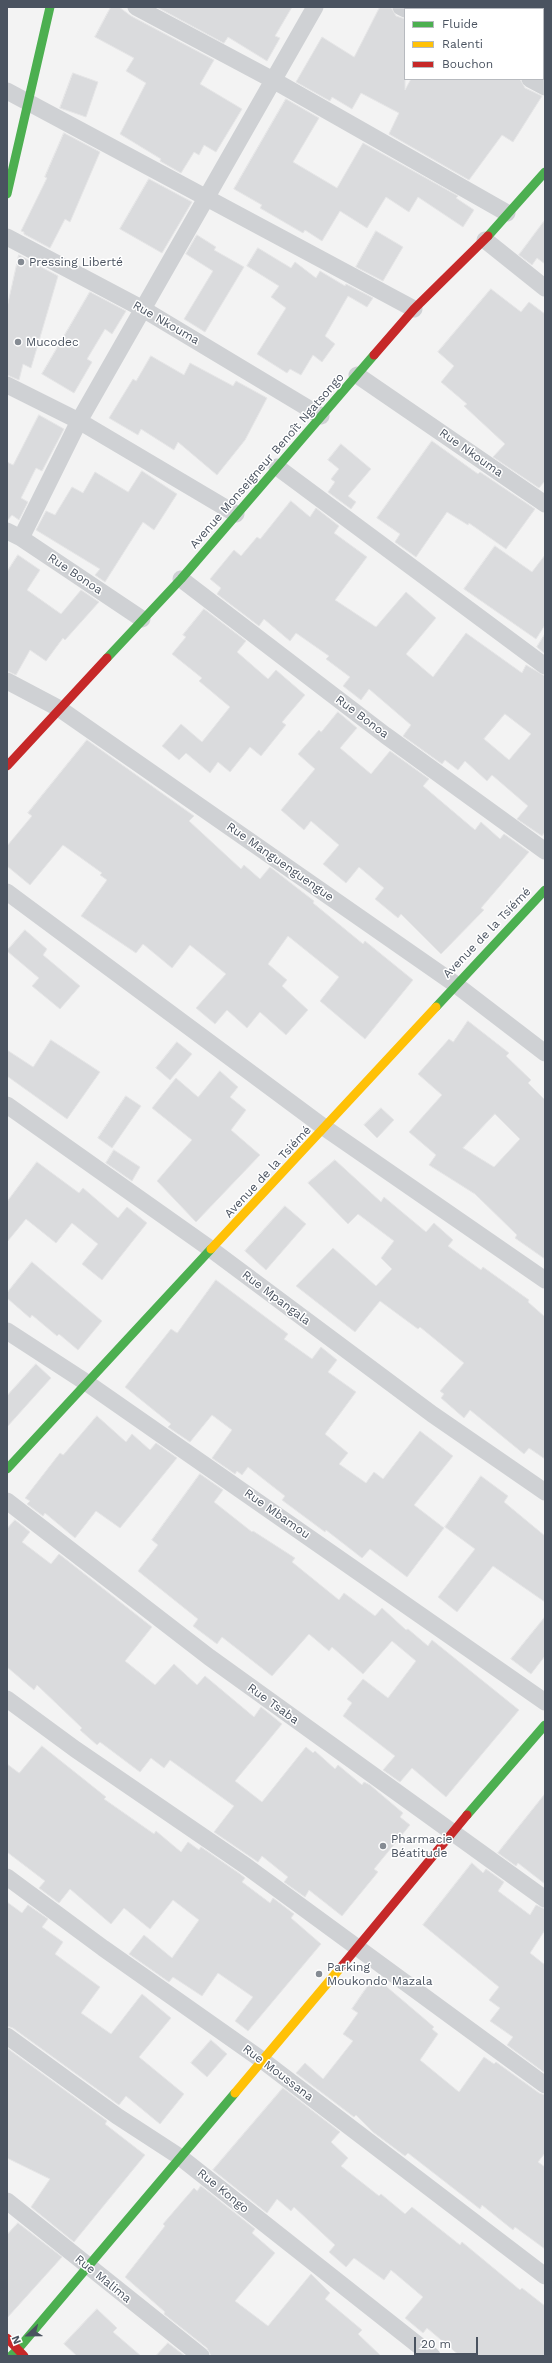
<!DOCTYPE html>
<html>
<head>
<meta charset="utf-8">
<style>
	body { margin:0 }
	#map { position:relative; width:552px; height:2363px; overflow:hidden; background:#f3f3f3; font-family:"Work Sans",sans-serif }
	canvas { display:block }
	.frame { position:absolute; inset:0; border:8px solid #4a5360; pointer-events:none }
	.legend { position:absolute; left:404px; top:8px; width:140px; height:72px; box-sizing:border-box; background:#fff; border:1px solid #b7babf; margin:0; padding:5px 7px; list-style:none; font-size:12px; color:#4a5360 }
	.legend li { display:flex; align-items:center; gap:8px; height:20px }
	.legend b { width:20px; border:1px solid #b7babf }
	.north { position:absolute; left:8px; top:2315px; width:40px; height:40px; -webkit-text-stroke:3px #fff; paint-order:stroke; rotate:248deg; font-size:11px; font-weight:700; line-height:16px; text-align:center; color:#4a5360 }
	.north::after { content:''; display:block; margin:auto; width:14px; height:18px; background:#4a5360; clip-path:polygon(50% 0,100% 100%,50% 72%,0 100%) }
	.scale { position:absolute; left:414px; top:2337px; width:64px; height:18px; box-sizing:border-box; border:2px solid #4a5360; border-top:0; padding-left:5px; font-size:12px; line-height:14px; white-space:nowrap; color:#4a5360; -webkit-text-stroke:3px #fff; paint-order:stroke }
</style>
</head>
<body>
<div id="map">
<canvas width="552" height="2363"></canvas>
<div class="frame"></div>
<ul class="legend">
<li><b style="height:5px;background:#4caf50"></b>Fluide</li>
<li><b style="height:5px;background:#ffc107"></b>Ralenti</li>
<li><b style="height:5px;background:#c62828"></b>Bouchon</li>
</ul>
<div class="north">N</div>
<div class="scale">20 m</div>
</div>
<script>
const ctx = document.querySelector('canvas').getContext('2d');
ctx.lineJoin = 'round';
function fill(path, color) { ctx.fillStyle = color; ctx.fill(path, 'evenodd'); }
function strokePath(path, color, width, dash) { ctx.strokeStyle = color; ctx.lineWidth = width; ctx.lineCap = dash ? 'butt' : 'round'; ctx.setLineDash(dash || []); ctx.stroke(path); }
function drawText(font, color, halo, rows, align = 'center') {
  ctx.font = font + ' "Work Sans",sans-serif'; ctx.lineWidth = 3; ctx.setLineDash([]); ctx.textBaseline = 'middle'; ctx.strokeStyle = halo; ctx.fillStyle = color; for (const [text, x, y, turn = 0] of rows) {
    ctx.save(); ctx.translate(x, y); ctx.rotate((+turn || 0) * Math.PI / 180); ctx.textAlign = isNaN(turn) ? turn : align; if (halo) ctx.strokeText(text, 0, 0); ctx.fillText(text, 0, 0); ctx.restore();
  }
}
const building = new Path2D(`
	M111 7H119L131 16 214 60 200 84 242 109 216 152 204 145 199 155 194 152 181 173 160 161 161 159 120 134 146 83 126 71 134 58 95 37Z
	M157 7H292L275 36 280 38 267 61 228 37 224 43Z
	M380 7H391L396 16 405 19V90L411 79H520L525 88 542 96 513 142 502 135 469 180 389 134 399 113 361 93 352 109 332 97 330 101 296 82 322 37 354 57Z
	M73 73 98 82 86 117 60 108Z
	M286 99 319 118 293 162 337 188 363 143 458 196 456 198 474 210 463 227 418 197 409 212 386 197 367 228 340 211 322 241 305 230 303 233 260 208 262 205 234 189Z
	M64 133 100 152 70 222 65 219 50 248 24 234V232L21 231 47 178 45 177Z
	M149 179 192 202 162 253 120 229Z
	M545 220V264L537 258 532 265 519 255Z
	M376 231 403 247 383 281 356 267Z
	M197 235 216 247 214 250 244 267 205 332 184 319 213 271 186 254Z
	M258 248 291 268 295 262 316 278 320 271 345 286 346 284 373 298 367 307 348 296 325 336 335 344 322 362 313 355 301 375 290 369 287 373 257 354 286 308 271 297 279 286 247 266Z
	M19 255 58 276 31 368 23 364 19 380 7 375V308Z
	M491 289 521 312 529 302 545 314V481L539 488 493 457 505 444 464 406 467 404 441 382 454 366 438 352Z
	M90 292 126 311 112 334 105 329 87 359 92 362 74 393 42 374Z
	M151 356 184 375 190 363 233 386 236 381 267 398 245 440 217 475 178 442 174 450 141 429 138 435 109 418 133 379 136 381Z
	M39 415 64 429 42 471 36 468 21 498 28 502 19 520 12 515 7 521V462L13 465Z
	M432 441 478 474 480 472 535 509 506 549 469 523 468 525 447 512 416 557 395 542 400 534 377 518Z
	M341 444 371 469 348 496 356 502 351 509 328 492 335 482 331 479 339 469 328 460Z
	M142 471 177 494 154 530 143 522 105 582 95 575 100 569 36 530 46 511 55 515 72 487 83 493 95 472 128 492Z
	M291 501 310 517 316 508 339 526 334 533 367 557 335 600 376 627 406 592 436 618 406 654 433 677 466 633 522 673 526 665 545 676V832L542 836 517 819 528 806 492 775 487 781 465 761 458 770 445 760 442 764 403 736 411 725 369 689 361 700 343 686 350 677 326 659 329 656 296 633 290 641 264 619 259 626 217 594 221 588 210 579 234 550 241 556 257 537 260 539ZM505 714 531 734 509 760 484 739Z
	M495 546 532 572 545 555V625L536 639 464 589Z
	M18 555 40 570 27 590 61 614 81 590 99 602 65 640 63 638 46 661 30 650 16 675 7 671V572Z
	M204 609 246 641 237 652 268 679 276 670 305 695 282 722 286 725 261 756 250 747 230 772 218 762 210 773 186 753 179 760 162 746 181 724 202 742 230 707 199 681 202 678 172 654 186 637 183 635Z
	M545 634V654L537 647Z
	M338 712 357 728 340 748 371 774 390 751 429 779 423 786 475 830 481 822 500 839 504 834 529 852 481 908 484 910 441 954 401 914 398 918 375 899 384 888 359 867 346 883 323 864 339 845 311 821 304 830 281 810 315 769 298 754 319 730 321 732Z
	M87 740 194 816 189 821 241 869 244 865 260 879 270 867 314 901 313 903 363 944 365 941 413 980 365 1039 320 1001 339 977 288 936 268 964 287 980 282 986 308 1010 286 1035 260 1012 247 1028 227 1010 215 1024 196 1008 226 974 190 945 172 968 143 944 136 953 81 916 107 880 100 875 102 873 63 845 30 885 7 866V846L32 816 28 813Z
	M25 930 47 949 43 955 80 986 60 1009 32 986 39 978 7 951Z
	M468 1021 509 1053 506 1056 531 1080 528 1083 545 1100V1259L515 1238 517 1235 475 1194 429 1165 436 1155 409 1132 442 1095 418 1074 449 1039 453 1042ZM495 1114 520 1139 494 1167 463 1148Z
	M51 1040 100 1072 67 1119 7 1076V1050L33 1067Z
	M177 1042 192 1054 170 1080 156 1068Z
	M220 1071 238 1087 230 1097 246 1110 231 1130 260 1155 196 1222 157 1181 192 1140 152 1108 176 1078 198 1097Z
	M126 1096 141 1106 112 1148 98 1138Z
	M381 1108 394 1120 377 1138 364 1125Z
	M114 1150 140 1167 132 1181 106 1163Z
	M335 1160 381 1202 384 1197 426 1232 434 1223 453 1240 448 1246 481 1270 483 1267 529 1300 528 1302 545 1317V1459L529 1448 524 1454 470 1410 464 1418 441 1398 444 1394 440 1391 464 1363 420 1327 418 1329 380 1301 355 1332 296 1286 333 1248 376 1286 392 1269 381 1258 394 1241 358 1214 348 1224 308 1183Z
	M37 1162 79 1193 83 1188 118 1218 127 1207 147 1223 102 1280 82 1264 98 1244 72 1223 56 1243 26 1219 7 1242V1202Z
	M285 1206 306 1224 266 1270 245 1251Z
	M32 1262 102 1321 78 1350 59 1334 57 1336 32 1315 30 1318 7 1298V1293Z
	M216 1280 288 1334 284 1339 312 1359 321 1347 337 1360 328 1372 356 1392 325 1434 348 1453 339 1464 366 1483 374 1472 383 1479 420 1431 453 1456 414 1505 444 1528 407 1577 370 1549 362 1558 326 1530 325 1532 282 1500 285 1496 248 1467 242 1475 237 1471 235 1474 212 1458 232 1430 212 1415 190 1442 168 1427 171 1424 125 1387 171 1329 177 1333Z
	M36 1364 51 1378 7 1427V1396Z
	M97 1416 126 1442 132 1434 150 1450 156 1443 177 1458 120 1528 96 1511 75 1538 45 1513 43 1516 27 1504 30 1501 25 1498 60 1453 63 1455Z
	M200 1474 223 1490 214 1502 252 1532 253 1531 295 1558 292 1562 339 1600 344 1593 375 1616 382 1608 406 1630 408 1629 428 1646 432 1640 519 1710 446 1797 412 1768 400 1782 383 1770 395 1756 343 1716 352 1703 347 1699 363 1679 388 1698 416 1661 392 1641 363 1674 332 1647 329 1651 309 1634 272 1676 222 1637 217 1644 193 1626 198 1619 138 1571 158 1545 152 1540Z
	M481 1476 508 1496 504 1502 545 1536V1602L493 1566 457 1612 438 1597 475 1549 445 1527Z
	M15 1520 30 1532 22 1542 51 1564 59 1554 152 1627 125 1661 155 1685 174 1664 197 1685 205 1676 254 1717 261 1707 282 1724 235 1781 262 1802 306 1747 313 1753 315 1751 335 1769 338 1765 362 1785 364 1782 370 1785 403 1813 400 1817 410 1825 374 1869 378 1872 342 1916 309 1890 305 1897 284 1882 288 1877 262 1856 258 1862 214 1832 234 1806 170 1760 164 1768 151 1758 140 1772 100 1742 97 1745 80 1730 82 1728 37 1685 34 1690 7 1667V1529Z
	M545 1617V1656L531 1674 511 1659Z
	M42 1746 106 1797 104 1799 154 1834 156 1831 181 1852 188 1842 199 1850 201 1847 240 1874 245 1878 242 1882 270 1903 273 1898 294 1914 291 1918 321 1944 248 2031 235 2021 253 1997 218 1973 202 1996 173 1977 169 1982 129 1954 144 1935 172 1958 199 1920 173 1900 150 1929 124 1908 111 1924 70 1889 59 1903 39 1888 45 1881 7 1852V1764L19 1773Z
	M545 1794V1884L518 1863 516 1866 498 1853Z
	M472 1863 483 1873 486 1869 504 1882 498 1891 530 1915 536 1905 545 1909V1930L530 1953 545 1965V2073L507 2045 513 2037 490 2021 500 2008 489 2000 499 1987 423 1925Z
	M7 1902 22 1913 28 1905 48 1919 42 1927 63 1942 55 1954 100 1987 81 2013 111 2034 142 1994 171 2018 139 2057 184 2094 160 2124 126 2096 119 2105 13 2028 7 2026Z
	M372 1980 378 1985 381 1982 434 2027 432 2029 438 2034 420 2060 459 2092 484 2057 494 2064 496 2062 539 2093 545 2095V2153L538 2162 545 2167V2249L515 2227 513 2230 482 2205 480 2209 408 2153 405 2156 373 2132 356 2115 354 2117 296 2073 305 2063 323 2079 353 2041 343 2034 358 2013 352 2009Z
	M211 2040 227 2054 207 2077 191 2063Z
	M7 2048 107 2121 105 2124 145 2155 74 2242 31 2207 50 2179 7 2158Z
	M283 2088 340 2132 331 2142 348 2158 341 2166 379 2196 381 2194 405 2214 412 2207 460 2245 462 2242 520 2290 522 2288 545 2306V2356H460L427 2328 423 2333 405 2318 423 2297 391 2270 384 2280 354 2258 346 2267 329 2252 335 2245 294 2207 291 2211 277 2199 267 2213 213 2170Z
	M201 2186 255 2229 252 2233 275 2253 235 2301 268 2326 311 2274 330 2293 325 2299 362 2330 358 2334 381 2356H211L207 2348 164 2314 165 2312 125 2277 165 2226 163 2224 194 2188 197 2191Z
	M18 2223 62 2257 7 2318V2235Z
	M97 2309 117 2328 113 2332 141 2356H77L64 2344Z
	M168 2343 185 2356H156Z`);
const street = new Path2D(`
	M136 7 273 80 507 213
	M401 7 405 9
	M530 79 545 87
	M7 91 414 309
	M7 237 143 309 321 416
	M485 240 545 288
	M357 375 545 504
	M7 385 79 421 236 514
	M277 467 545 666
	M7 531 21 538 142 619
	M21 538 79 421 315 7
	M181 579 385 735 545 851
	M7 681 60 709 455 984 545 1053
	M7 892 325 1128 545 1280
	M7 1105 212 1250 432 1414 545 1492
	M7 1331 87 1383 545 1702
	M7 1501 209 1657 545 1899
	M7 1699 75 1749 246 1866 545 2085
	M7 1877 103 1948 262 2060 545 2276
	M7 2036 117 2116 180 2157 432 2356
	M7 2201 201 2356`);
const fast = new Path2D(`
	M7 194 50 7
	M488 236 545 172
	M107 658 181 579 374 355
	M436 1007 545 890
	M7 1469 211 1249
	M467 1815 545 1725
	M18 2349 235 2093
	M11 2356 18 2349`);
const slow = new Path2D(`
	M211 1249 436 1007
	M235 2093 341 1967`);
const jam = new Path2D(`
	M374 355 414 309 488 236
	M7 766 107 658
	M341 1967 467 1815
	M7 2338 24 2356`);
const markers = [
	[21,262,4,"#858b93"],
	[18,342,4,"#858b93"],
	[383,1846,4,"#858b93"],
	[319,1974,4,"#858b93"]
];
const poiNames = [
	["Pressing Liberté",29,262],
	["Mucodec",26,342],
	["Pharmacie",391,1839],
	["Béatitude",391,1853],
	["Parking",327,1967],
	["Moukondo Mazala",327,1981]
];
const streetNames = [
	["Rue Nkouma",166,323,30],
	["Rue Nkouma",471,453,35],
	["Avenue Monseigneur Benoît Ngatsongo",267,461,-49],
	["Rue Bonoa",75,574,34],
	["Rue Bonoa",362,717,37],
	["Rue Manguenguengue",280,862,35],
	["Avenue de la Tsiémé",487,933,-46],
	["Avenue de la Tsiémé",268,1172,-47],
	["Rue Mpangala",276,1298,37],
	["Rue Mbamou",277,1514,35],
	["Rue Tsaba",273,1704,36],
	["Rue Moussana",278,2073,37],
	["Rue Kongo",223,2191,39],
	["Rue Malima",103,2279,39]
];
fill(building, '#dadbdd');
strokePath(building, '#e5e5e6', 1);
strokePath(street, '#cfd1d4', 17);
strokePath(fast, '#4caf50', 9);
strokePath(slow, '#ffc107', 9);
strokePath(jam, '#c62828', 9);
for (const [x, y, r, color] of markers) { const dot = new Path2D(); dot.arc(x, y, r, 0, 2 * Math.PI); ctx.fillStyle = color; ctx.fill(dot); strokePath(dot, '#fff', 1.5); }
drawText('12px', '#4a5360', '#fff', poiNames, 'left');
drawText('12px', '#4a5360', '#fff', streetNames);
</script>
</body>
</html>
